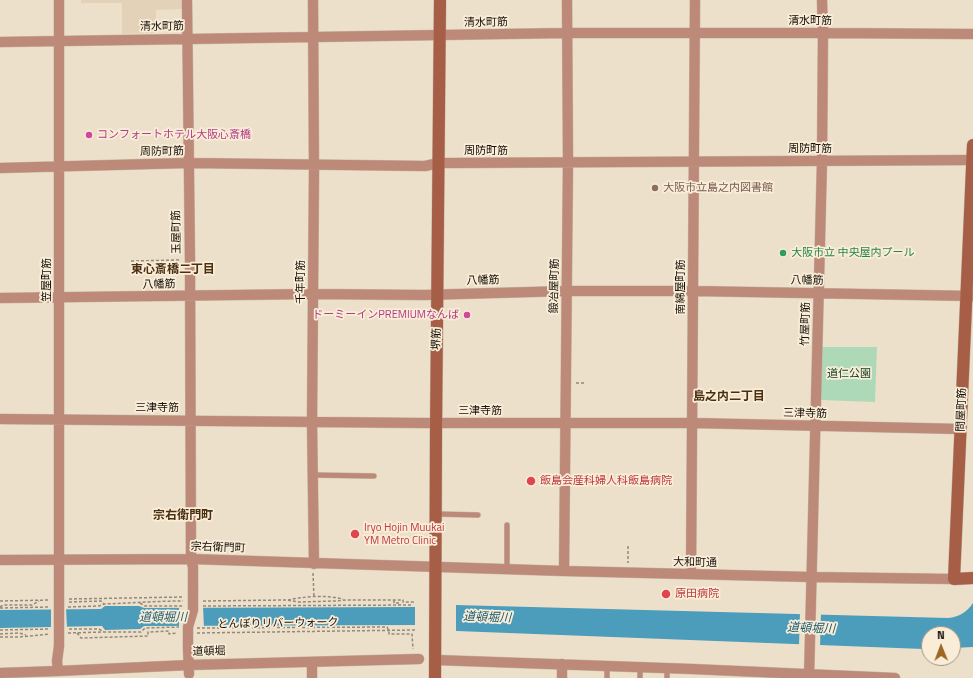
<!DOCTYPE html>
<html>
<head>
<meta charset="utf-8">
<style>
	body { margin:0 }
	#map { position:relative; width:973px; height:678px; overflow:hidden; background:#ede0cb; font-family:"Titillium Web",sans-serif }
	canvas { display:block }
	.north { position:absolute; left:921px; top:626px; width:40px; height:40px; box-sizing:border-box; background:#faedd8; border:1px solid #9f9586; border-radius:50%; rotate:359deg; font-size:11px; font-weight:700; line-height:16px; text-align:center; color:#16110a }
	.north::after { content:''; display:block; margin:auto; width:14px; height:18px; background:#9e6523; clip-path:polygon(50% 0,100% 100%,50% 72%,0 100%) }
</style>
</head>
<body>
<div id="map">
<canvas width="973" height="678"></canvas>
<div class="north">N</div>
</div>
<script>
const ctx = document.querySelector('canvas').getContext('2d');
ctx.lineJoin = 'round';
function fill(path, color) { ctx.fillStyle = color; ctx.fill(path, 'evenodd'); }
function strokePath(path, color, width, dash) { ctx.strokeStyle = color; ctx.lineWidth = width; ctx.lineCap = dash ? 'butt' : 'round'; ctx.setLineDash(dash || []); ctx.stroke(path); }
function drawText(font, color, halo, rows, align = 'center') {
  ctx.font = font + ' "Titillium Web","Noto Sans JP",sans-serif'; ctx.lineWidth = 3.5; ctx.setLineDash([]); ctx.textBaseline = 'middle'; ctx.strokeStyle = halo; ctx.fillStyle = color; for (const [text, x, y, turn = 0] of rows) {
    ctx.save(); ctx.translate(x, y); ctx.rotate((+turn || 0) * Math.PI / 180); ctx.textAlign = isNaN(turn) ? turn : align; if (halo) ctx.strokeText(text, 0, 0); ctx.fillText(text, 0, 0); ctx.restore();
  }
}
const built = new Path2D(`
	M81 0H183V9L156 10V33L122 34V3H81Z`);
const green = new Path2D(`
	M821 347H877L875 402 820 400Z`);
const water = new Path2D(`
	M973 603V647L953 648V634H929V649H923L457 631 415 625 144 626 140 629 105 630 102 626 0 628V610L101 609 105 606H139L144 608 415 607 455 605 948 618C959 617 967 612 973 603Z`);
const pier = new Path2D(`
	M456 603V633L415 627V605Z
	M179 606H203L204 628H179Z
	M51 607H66L67 629H51Z
	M800 612H821L820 647 799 646Z`);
const path = new Path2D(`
	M131 261 180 260
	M576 383H586
	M628 546V563
	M313 573 314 598
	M69 599 183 597
	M288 600C305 596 327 595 343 599
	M394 600V603H400V605
	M0 601 50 600
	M203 601 286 600 299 602 335 601 346 600H403V602H415
	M69 602 101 601 104 604
	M140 603 145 606H183
	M203 606 413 605
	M0 607 3 605H32L39 601
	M68 607 99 606 104 604C131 603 157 601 183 601
	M0 608 50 607
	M197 628 387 627 389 631V634H412L413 649
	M69 629H99L104 632H141L145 628 179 627
	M0 630 50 629
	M68 633 104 632
	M77 633 81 638 148 636V632L169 631V634L177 633
	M197 633 415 630
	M0 634 19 633 26 635
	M0 637H19L50 634`);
const lane = new Path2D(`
	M313 475 374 476
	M437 514 478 515
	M507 570V525
	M607 678V666
	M640 678V667
	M667 678V673`);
const street = new Path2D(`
	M59 0V589
	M187 0 190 260 191 559 193 567V587
	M313 0 314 171 312 422 314 564
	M0 42 566 33H823L973 34
	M0 168 188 163 425 166 439 163H452L973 160
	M0 298 313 294 424 295 567 291H693L973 296
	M0 419 423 423H693L961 429
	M0 560 191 559 564 571 811 577 954 579
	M564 571 568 162 567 0
	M691 574 695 0
	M188 647 189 674
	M436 660 692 669 895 678
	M312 662V678
	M58 671 57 661 59 646
	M0 673 58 671 189 665 419 659
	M562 678V664
	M809 678 822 161 823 33 822 0`);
const secondary = new Path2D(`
	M973 145 954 579 973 578
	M435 678 436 431 440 0`);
const streetBridge = new Path2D(`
	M59 646V589
	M188 647V627L193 610V587`);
const markers = [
	[89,135,4,"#d1479c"],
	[655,188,4,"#8d6e63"],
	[783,253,4,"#2e9e5b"],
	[467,315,4,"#d1479c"],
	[531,481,5,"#e0444e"],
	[355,534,5,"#e0444e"],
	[666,594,5,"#e0444e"]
];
const streetNames = [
	["清水町筋",810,21],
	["清水町筋",486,23,-1],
	["清水町筋",162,27,-1],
	["周防町筋",810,149],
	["周防町筋",486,151],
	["周防町筋",162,152,-1],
	["玉屋町筋",177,232,-91],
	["笠屋町筋",47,280,-90],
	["八幡筋",483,281,-1],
	["八幡筋",807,281,1],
	["千年町筋",301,282,-90],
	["八幡筋",159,285,-1],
	["鍛冶屋町筋",555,286,-89],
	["南綿屋町筋",681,287,-90],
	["竹屋町筋",806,324,-89],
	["堺筋",437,339,-89],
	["三津寺筋",157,408],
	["問屋町筋",962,410,-88],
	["三津寺筋",480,411],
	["三津寺筋",805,414,1],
	["宗右衛門町",218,548,2],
	["大和町通",695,563,1],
	["とんぼりリバーウォーク",278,624,-1],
	["道頓堀",209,652,-1]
];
const hotelNames = [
	["コンフォートホテル大阪心斎橋",97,135],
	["ドーミーインPREMIUMなんば",459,315,"right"]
];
const educationNames = [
	["大阪市立島之内図書館",663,188]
];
const leisureNames = [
	["大阪市立 中央屋内プール",791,253]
];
const parkNames = [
	["道仁公園",849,374]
];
const healthNames = [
	["飯島会産科婦人科飯島病院",540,481],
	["Iryo Hojin Muukai",364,528],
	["YM Metro Clinic",364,541],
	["原田病院",675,594]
];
const neighbourhoodNames = [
	["東心斎橋二丁目",173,270],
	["島之内二丁目",729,397],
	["宗右衛門町",183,516]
];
const waterNames = [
	["道頓堀川",163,618],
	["道頓堀川",487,618,2],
	["道頓堀川",811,629,2]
];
fill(built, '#e3d2b7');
fill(green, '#add9b8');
fill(water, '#4c9cbb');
fill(pier, '#ede0cb');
strokePath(lane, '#c6bba8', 6);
strokePath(street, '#c6bba8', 11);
strokePath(secondary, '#c6bba8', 13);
strokePath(path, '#92897a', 1.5, [3, 2]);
strokePath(lane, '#bd8a79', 5);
strokePath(street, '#bd8a79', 10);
strokePath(secondary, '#a75e46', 12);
strokePath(streetBridge, '#c6bba8', 11, []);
strokePath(streetBridge, '#bd8a79', 10);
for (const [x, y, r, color] of markers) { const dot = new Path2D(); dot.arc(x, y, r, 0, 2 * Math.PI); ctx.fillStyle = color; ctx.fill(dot); strokePath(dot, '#faedd8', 1.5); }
drawText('11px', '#16110a', '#faedd8', streetNames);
drawText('11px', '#b23c85', '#faedd8', hotelNames, 'left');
drawText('11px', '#785e54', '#faedd8', educationNames, 'left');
drawText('11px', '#27864d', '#faedd8', leisureNames, 'left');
drawText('11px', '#144326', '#faedd8', parkNames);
drawText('11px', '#be3a42', '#faedd8', healthNames, 'left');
drawText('bold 12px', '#4b2f11', '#faedd8', neighbourhoodNames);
drawText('italic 12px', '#1c5b71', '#faedd8', waterNames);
</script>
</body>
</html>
